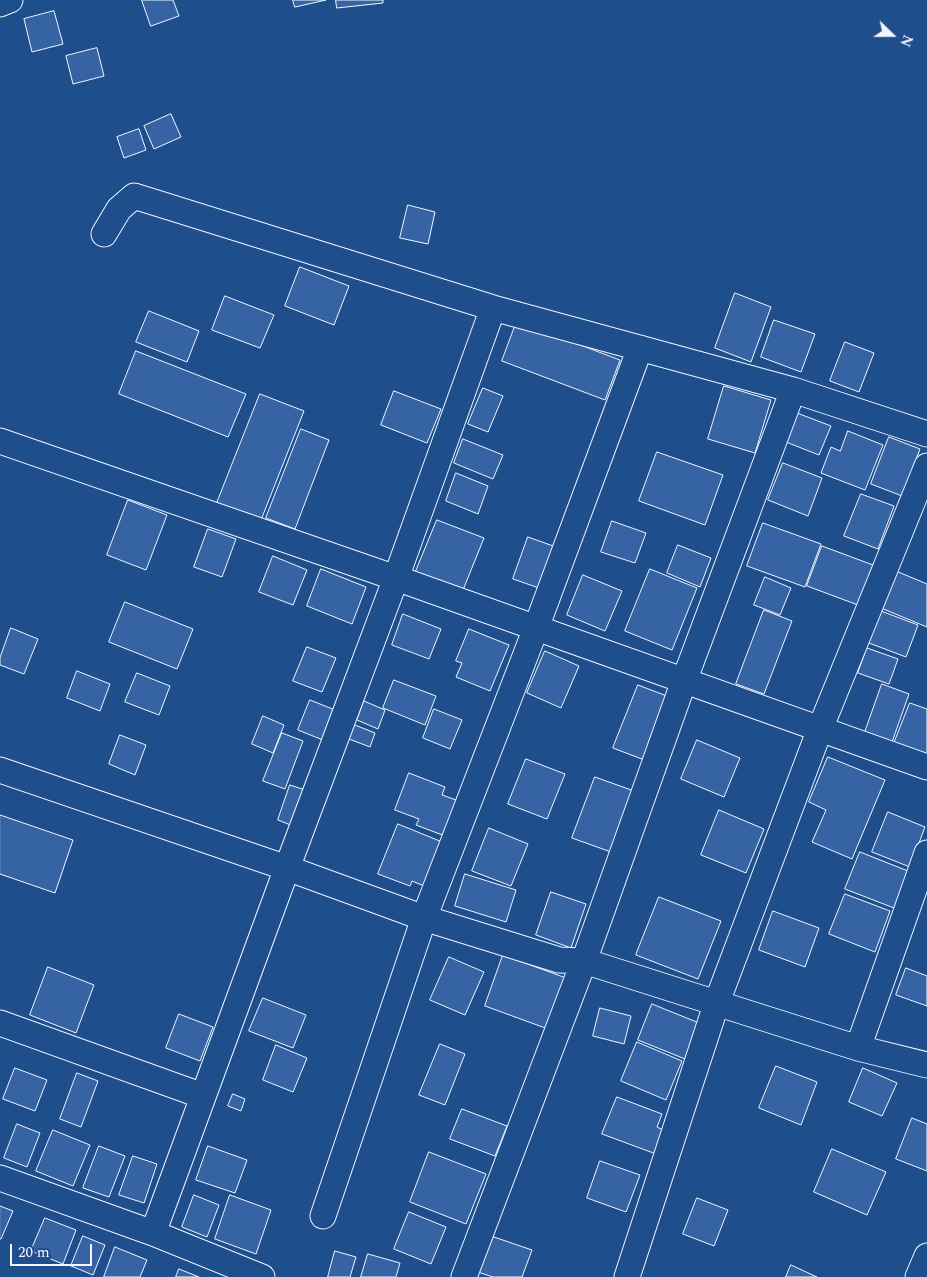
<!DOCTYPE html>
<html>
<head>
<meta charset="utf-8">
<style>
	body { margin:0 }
	#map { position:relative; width:927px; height:1277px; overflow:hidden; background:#1f4e8c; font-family:Spectral,serif }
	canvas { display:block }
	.north { position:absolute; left:867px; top:10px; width:50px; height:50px; -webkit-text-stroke:4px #1f4e8c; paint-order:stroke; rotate:112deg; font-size:14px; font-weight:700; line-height:20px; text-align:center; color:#f2f6ff }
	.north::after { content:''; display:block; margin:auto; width:18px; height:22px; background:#f2f6ff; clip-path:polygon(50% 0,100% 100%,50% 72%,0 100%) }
	.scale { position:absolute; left:10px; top:1244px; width:82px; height:22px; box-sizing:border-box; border:2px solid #f2f6ff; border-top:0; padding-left:6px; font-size:15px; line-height:18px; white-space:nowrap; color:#f2f6ff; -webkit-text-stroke:4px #1f4e8c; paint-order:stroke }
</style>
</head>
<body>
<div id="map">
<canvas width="927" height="1277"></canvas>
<div class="north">N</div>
<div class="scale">20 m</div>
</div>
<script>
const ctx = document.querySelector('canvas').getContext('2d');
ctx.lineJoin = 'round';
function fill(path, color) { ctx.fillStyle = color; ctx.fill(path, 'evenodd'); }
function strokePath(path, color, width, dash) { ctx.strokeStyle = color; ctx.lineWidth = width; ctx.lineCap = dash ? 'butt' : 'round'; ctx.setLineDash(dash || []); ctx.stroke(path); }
const building = new Path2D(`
	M142 0H173L179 16 151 26Z
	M293 0H326L295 7Z
	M336 0H383V3L337 8Z
	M54 11 63 44 32 52 24 19Z
	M97 48 104 76 73 84 66 56Z
	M171 114 181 137 154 149 144 126Z
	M139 129 146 150 124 158 117 137Z
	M408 205 435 212 428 244 400 238Z
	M300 267 349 286 334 325 285 306Z
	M735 293 771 307 751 362 715 348Z
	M225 296 274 315 260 348 212 330Z
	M149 311 199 331 187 362 136 342Z
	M774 320 815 334 801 372 761 357Z
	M517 321 620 360 605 400 502 361Z
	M845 342 874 353 859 392 830 381Z
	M136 351 246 394 228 437 119 394Z
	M724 386 771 400 755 453 708 439Z
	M483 388 503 396 488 432 468 424Z
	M394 391 441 409 427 443 381 425Z
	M260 394 304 411 261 520 217 503Z
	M797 413 831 426 819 455 786 442Z
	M301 429 329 440 295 529 266 518Z
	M848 431 883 445 865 490 821 473 831 447 840 451Z
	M889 437 920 449 902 496 871 484Z
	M463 439 503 455 493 479 454 463Z
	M657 452 723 475 705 525 639 501Z
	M783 463 822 478 808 516 768 500Z
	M456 473 488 486 478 514 446 501Z
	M861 494 894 506 878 549 844 536Z
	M128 500 167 515 146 570 107 555Z
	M437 520 484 538 461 595 414 576Z
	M612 521 646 533 635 563 601 552Z
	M763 523 821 544 805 587 747 566Z
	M208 529 236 539 222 577 194 567Z
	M528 537 556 547 542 589 513 579Z
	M678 545 711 558 700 587 667 573Z
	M822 546 873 565 858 605 807 586Z
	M273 556 307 570 293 605 259 592Z
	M321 569 366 587 352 624 307 606Z
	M650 569 697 588 672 650 625 631Z
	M896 571 927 584V627L881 608Z
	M583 575 622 591 605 631 567 615Z
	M765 577 791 588 780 615 754 605Z
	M125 602 193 629 177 669 109 642Z
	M764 610 792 621 764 694 736 684Z
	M881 611 918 625 906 657 869 643Z
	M403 614 441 629 429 659 392 645Z
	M11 628 38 639 24 674 0 665V658Z
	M469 629 509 645 490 691 456 677 462 663 456 661Z
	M307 647 336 658 322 692 293 681Z
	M867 648 898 659 889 684 858 673Z
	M545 651 579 666 561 708 527 693Z
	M77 671 110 684 100 711 67 698Z
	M137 673 170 686 159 715 125 702Z
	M394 680 436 696 425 725 383 708Z
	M882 684 909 694 891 745 864 735Z
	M638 685 672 698 647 761 613 748Z
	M310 700 340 712 328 742 298 730Z
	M364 701 385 710 378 729 357 720Z
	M910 703 927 709V759L893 746Z
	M434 709 462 720 450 749 423 738Z
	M263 716 284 725 273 753 252 744Z
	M355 725 375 733 370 747 349 739Z
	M282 733 303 741 285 789 263 781Z
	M120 735 146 745 135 775 109 764Z
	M697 740 740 758 724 797 681 779Z
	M828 757 885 780 852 859 812 842 826 810 809 802Z
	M526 759 565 774 547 819 508 804Z
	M409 773 445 787 442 795 459 801 445 836 416 825 419 819 395 810Z
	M595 777 634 791 611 852 572 838Z
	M290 785 305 790 293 826 278 820Z
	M719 810 764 829 746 873 701 855Z
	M888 812 925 827 910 867 872 852Z
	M0 815 73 840 55 893 0 874Z
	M398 824 447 844 429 888 412 881 410 886 378 874Z
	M489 828 528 844 511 886 472 871Z
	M860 852 908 871 894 908 845 889Z
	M465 874 516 890 506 922 455 906Z
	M551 892 586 904 571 948 536 935Z
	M845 894 890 911 875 952 829 934Z
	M659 897 721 921 698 979 636 955Z
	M773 911 819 928 805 967 759 950Z
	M503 955 566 978 548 1029 485 1006Z
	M449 957 484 972 465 1015 430 1000Z
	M48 967 94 985 76 1033 30 1015Z
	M906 968 927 976V1006L896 995Z
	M263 998 306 1015 293 1048 249 1031Z
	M652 1004 704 1025 690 1061 638 1040Z
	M600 1008 631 1016 624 1044 593 1036Z
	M179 1014 213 1027 200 1061 166 1048Z
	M637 1042 682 1061 666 1100 621 1081Z
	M440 1044 465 1054 445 1105 419 1095Z
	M276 1045 307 1058 293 1092 263 1080Z
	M776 1066 817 1082 801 1125 759 1108Z
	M15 1068 47 1080 35 1111 3 1099Z
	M863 1068 897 1083 882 1116 849 1102Z
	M77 1073 98 1081 81 1127 60 1119Z
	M233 1094 245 1099 241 1111 228 1106Z
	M617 1097 662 1114 657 1127 665 1131 656 1154 602 1134Z
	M462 1109 507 1126 495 1156 450 1139Z
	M912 1118 927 1124V1171L896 1159Z
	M17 1124 40 1133 27 1167 4 1158Z
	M53 1130 90 1145 73 1186 36 1171Z
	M99 1146 125 1156 109 1197 83 1188Z
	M208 1146 247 1160 235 1193 196 1180Z
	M832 1149 886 1172 867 1215 814 1192Z
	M429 1152 486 1174 466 1224 410 1202Z
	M133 1156 157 1164 144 1203 119 1195Z
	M600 1161 640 1175 626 1212 587 1198Z
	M194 1195 219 1205 207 1237 182 1227Z
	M230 1195 271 1210 256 1254 215 1239Z
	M697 1198 728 1210 714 1246 683 1234Z
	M0 1206 13 1211 1 1239H0Z
	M409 1212 446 1227 431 1264 394 1249Z
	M45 1218 76 1230 63 1264 31 1251Z
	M83 1236 105 1245 93 1275 71 1266Z
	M491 1236 532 1250 522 1277H493L478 1272Z
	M115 1247 147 1260 140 1277H104Z
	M335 1251 356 1257 350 1277H328Z
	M368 1254 400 1263 396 1277H361Z
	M791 1265 817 1277H786Z
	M179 1269 199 1277H176Z`);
const street = new Path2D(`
	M0 4 10 0
	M104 234 119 209 134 196 493 308 793 390 927 434
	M0 441 396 578 927 767
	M0 770 287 868 424 918 559 960 584 961 858 1048 927 1065
	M0 1023 203 1096
	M858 1048 927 853
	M0 1178 153 1233 262 1277
	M323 1216 424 918 536 628 640 348
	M153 1233 287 868 396 578 493 308
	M464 1277 584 961 684 681 793 390
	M627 1277 717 1002 820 729 927 466
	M918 1277 927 1256`);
fill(building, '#3563a3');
strokePath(building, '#f2f6ff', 1);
strokePath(street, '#f2f6ff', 27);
strokePath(street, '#1f4e8c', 25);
</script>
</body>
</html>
